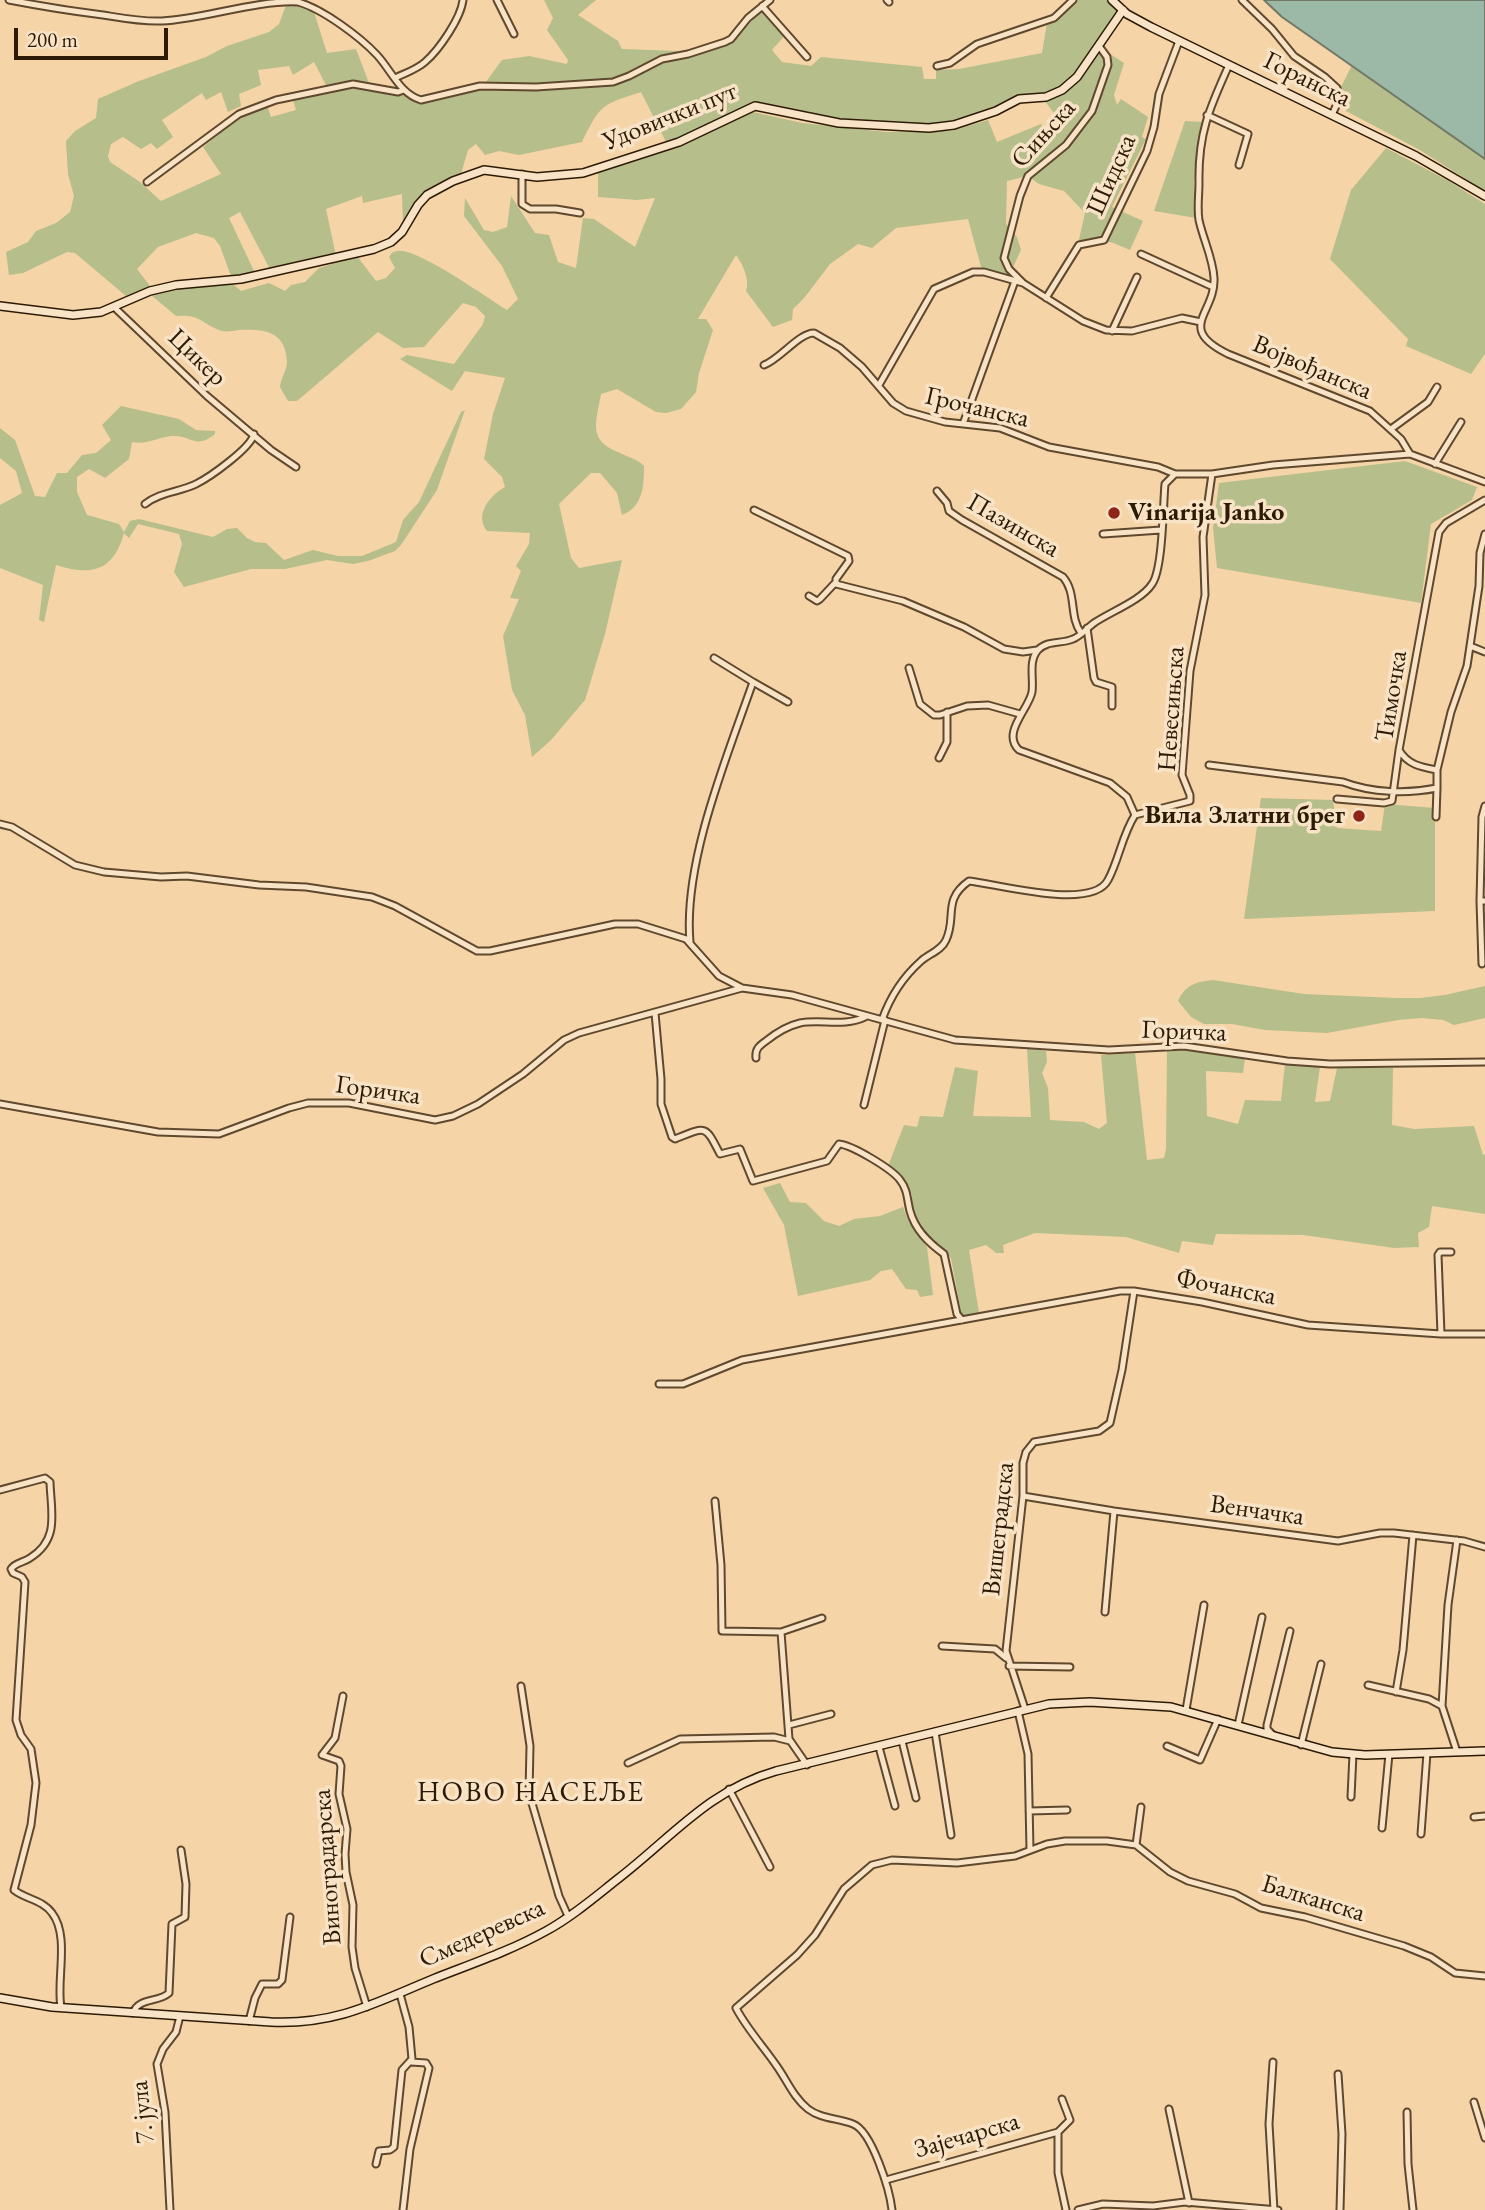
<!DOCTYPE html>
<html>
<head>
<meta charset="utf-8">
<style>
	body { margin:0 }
	#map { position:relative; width:1485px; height:2210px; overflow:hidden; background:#f5d4a7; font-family:"EB Garamond",serif }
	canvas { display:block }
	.scale { position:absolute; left:14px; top:28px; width:154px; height:32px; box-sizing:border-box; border:4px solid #2d1a04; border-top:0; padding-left:9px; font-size:21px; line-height:24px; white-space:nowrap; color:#2d1a04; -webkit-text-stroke:5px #f8e3c6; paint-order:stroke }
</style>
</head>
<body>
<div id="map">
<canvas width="1485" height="2210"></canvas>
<div class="scale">200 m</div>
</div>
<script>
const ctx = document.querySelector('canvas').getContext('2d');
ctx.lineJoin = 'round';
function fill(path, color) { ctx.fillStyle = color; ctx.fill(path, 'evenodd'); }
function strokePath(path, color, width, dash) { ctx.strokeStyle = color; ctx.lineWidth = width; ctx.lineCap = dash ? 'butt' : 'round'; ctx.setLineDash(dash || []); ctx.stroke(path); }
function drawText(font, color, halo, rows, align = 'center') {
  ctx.font = font + ' "EB Garamond",serif'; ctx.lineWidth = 7; ctx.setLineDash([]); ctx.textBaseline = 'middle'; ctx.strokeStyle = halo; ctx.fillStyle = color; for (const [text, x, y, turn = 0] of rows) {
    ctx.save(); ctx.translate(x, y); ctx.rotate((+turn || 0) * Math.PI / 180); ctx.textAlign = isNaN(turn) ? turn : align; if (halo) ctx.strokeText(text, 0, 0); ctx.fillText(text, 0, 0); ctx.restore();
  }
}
const green = new Path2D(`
	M544 0H596L578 15 618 41 622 49 679 51 692 55 737 38 763 8 786 34 772 50 782 62 811 66 821 57 922 67 924 79H936V70L959 69 1042 53 1047 23 1064 14 1074 0H1110L1120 12 1066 85 1046 94 1022 96 952 122 918 124 834 118 753 103 683 137 666 142 641 92C601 105 601 104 582 142L519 155 499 151 485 155 476 144 468 150 461 174 433 187 422 195 403 226 402 194 363 203 362 196 326 209 336 256 270 269 240 212 229 218 255 273 232 279 220 246 214 238 196 233 158 247 137 269 150 286 126 296 75 253 67 252 23 273 9 275 6 252 28 242 36 231 56 223 70 212 74 196 68 174 66 141 75 131 96 118 98 99 139 81 206 57 227 46 269 32 279 24 286 5H298L314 12 327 53 356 49 369 83 351 81 327 87 314 62 293 75 289 66 258 70 261 85 239 94 241 106 228 112 221 92 206 100 202 93 162 120 173 137 157 149 151 143 141 149 123 137 111 144 108 156 110 162 140 182 161 201 221 174 203 147 239 117 267 105 271 117 296 110 293 100 351 88 402 95 428 103 480 90 502 60 529 56 567 64 568 60 547 30 553 18Z
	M1101 48 1124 63 1114 95 1117 105 1121 99 1148 117 1142 137 1146 139 1112 207 1143 221 1130 250 1111 242 1078 244 1085 213 1064 191 1039 184 1028 176 1007 181 1006 224 1017 237 1021 250 1009 276 981 267 968 219 896 228 872 248 858 244 830 264 805 297 793 309 792 320 773 327 746 291C750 280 743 264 736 255L698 319H706L713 330 699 373 696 392 681 409 666 413 656 412 617 389 601 394C596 423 587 440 620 453 628 457 637 459 644 466 644 486 643 507 622 515L617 493 600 473H591L559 504 571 558 579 568 622 560 605 634 585 700 551 740 532 757 525 715 512 690 503 636 519 599 510 598 521 571 516 566 529 544 530 533 487 531C474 515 490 495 505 487L502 477 484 459 493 414 505 378 465 371 452 391 400 359 407 355 454 364 483 324 485 316 476 307 463 303 424 347 403 348 378 332 297 401H288L280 387C281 377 287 371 287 361 285 330 263 329 238 330 233 331 227 332 222 331 201 324 202 314 176 316L151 295 175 288 233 284 241 291 269 283 285 291 291 285 305 282 319 268 357 256 376 281 386 278 395 268 389 257C392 253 392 252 397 251 417 247 487 298 507 310L518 299 502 266 464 216 465 198 484 230 493 232 507 227 511 196 535 233 549 235 558 262 576 268 583 218 594 219 635 247 655 198 637 200 598 197V173L675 148 753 112 802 123 886 132 951 131 988 120 997 142 1041 124 1047 133 1060 121 1044 100 1067 91Z
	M1352 65 1485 159V191L1418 149 1346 111 1341 87Z
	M1185 121 1202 122 1194 182 1196 218 1154 211Z
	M1386 148 1447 180 1485 204V354L1471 374 1406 346 1408 339 1330 259 1351 190Z
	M121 406 179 419 196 430 215 431V434C195 450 192 435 172 436 158 437 147 445 132 442L129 459 105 478 89 469 77 477V492L87 515 119 524 124 532 130 521 139 519 213 537 227 529 237 528 247 538 255 542 266 543 284 560 313 550 338 556H362L396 542 403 520 419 502 461 412 465 410 437 490 401 545 395 551 368 561 353 564 327 560 285 569H251L184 587 174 572 182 544 179 534 138 524 129 538 124 533C113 572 91 576 56 565L44 622 39 620 43 585 0 568V505L22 493 16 471 0 458V428L15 440 35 496 45 497 57 473H67L82 455 96 453 111 440 102 425Z
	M1405 461 1477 487 1472 500 1431 524 1421 603 1217 568 1213 528 1219 483Z
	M1261 798 1333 800 1337 828 1381 831 1385 804 1435 808V911L1244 919Z
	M1213 980 1304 994 1396 998H1420L1445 995 1485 986V1018L1454 1025 1443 1020 1422 1018 1398 1020 1327 1033 1265 1030 1232 1024H1204L1191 1017 1178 1001C1186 984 1196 982 1213 980Z
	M1027 1048 1046 1051 1047 1062 1042 1073 1048 1088 1050 1120 1084 1122 1099 1129 1107 1123 1101 1055 1135 1053 1147 1160 1164 1158 1166 1149 1167 1049 1193 1050 1245 1058 1243 1073 1206 1071 1207 1116 1238 1124 1245 1100 1281 1101 1285 1064 1320 1067 1315 1102 1330 1101 1337 1068H1393L1392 1125 1414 1129 1474 1126 1483 1155 1485 1154V1214L1432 1206 1429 1227 1418 1233 1419 1247 1394 1248 1303 1235 1216 1234 1213 1245 1182 1241 1179 1253 1126 1237 1035 1233 1003 1245 1004 1253H996L986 1245 969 1250 979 1313 964 1316 961 1312 951 1258 945 1251 932 1241 912 1210V1195L902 1175 888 1166 904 1125 917 1127 920 1116 943 1117 955 1067 978 1071 973 1116 1031 1117Z
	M780 1183 790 1202 806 1203 824 1221 839 1226 854 1219 880 1216 903 1207 908 1220 927 1247 933 1295 920 1297 917 1290 906 1289 892 1269 881 1271 870 1280 798 1296 784 1225 763 1188Z`);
const water = new Path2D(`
	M1264 0H1485V159L1282 17Z`);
const street = new Path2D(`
	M9 0C40 6 71 11 103 15 122 18 142 22 162 21 204 19 255 0 298 2 323 9 360 37 377 55 391 70 400 94 421 100L480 86 536 87 613 82 629 76 662 59 688 54 725 42 731 39 748 18 770 0
	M497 0 514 34
	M887 0 889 2
	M1242 0 1272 29 1294 56 1325 77 1337 88 1340 97 1332 115
	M762 6 807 57
	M1229 65C1209 109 1198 134 1199 183 1199 195 1197 208 1199 220 1203 239 1213 258 1214 278 1216 313 1175 328 1228 354L1370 411 1401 439 1410 454
	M937 66 950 63 977 44 1054 18 1073 0
	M395 78C405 73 416 70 425 62 439 50 461 18 463 0
	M1207 115 1248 134 1239 165
	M522 174V204L530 209H556L580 213
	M147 182 239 114 276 100 353 84 398 92 404 90
	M1141 254 1213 287
	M1023 283 1009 269 1004 258 1020 196 1028 176 1066 145 1092 111 1108 65 1107 57 1099 46
	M1046 298 1079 245 1104 240 1147 151 1154 127 1159 94 1179 41
	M114 307 207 396 271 450 296 467
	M1112 331 1137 277
	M764 365C780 359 799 333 814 333L840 348 862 367 893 403 906 411 945 422 1000 428 1049 447 1158 467 1175 474
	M879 385 934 289 973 272H984L1023 283 1083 321 1106 330 1132 331 1182 318 1201 322
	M963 424 1015 281
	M1391 429 1428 402 1437 387
	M1435 464 1461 422
	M1175 474H1212L1273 465 1410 454 1485 482
	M937 491 947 503 949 511 962 520 1063 577C1077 593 1069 617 1081 633
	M145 504C160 492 180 492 196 484 210 477 251 448 254 434
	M754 510 848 556 849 561 836 579V584L903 601 964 627 1004 649 1023 652 1037 650
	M1103 534 1161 530
	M1485 534 1480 553 1479 586 1470 646 1485 652
	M809 596 817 601 820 599 835 583
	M1087 628 1094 678 1096 682 1112 687V706
	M1470 646 1467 666 1451 712 1437 770C1421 767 1408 765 1399 750L1439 532 1446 523 1485 500
	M909 668 920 704 934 715H940L967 706 988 705 1020 714
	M753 682 788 702
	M939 758 947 742V712
	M1209 765 1343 782C1372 793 1407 794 1437 788V770
	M1337 799 1384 803 1392 801 1399 750
	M1485 806 1482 817 1480 901H1485
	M1135 815 1127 797 1110 783 1019 750C1001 733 1029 709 1032 692 1034 679 1028 661 1038 650 1047 640 1062 644 1073 639 1081 636 1087 628 1094 623 1110 612 1142 600 1152 584 1163 569 1163 505 1165 484L1175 474
	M1436 817 1437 788
	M0 824 12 827 75 865 104 872 161 877 187 876 259 885 306 887 372 897 395 906 477 951H490L615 924H638L686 939 719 976 742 988 792 995 955 1040 1109 1050 1184 1046 1287 1061 1330 1064 1485 1062
	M1480 901 1482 964
	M690 942C683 862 727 757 753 682L714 658
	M655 1013 661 1079V1104L672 1137 675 1139C707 1126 705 1125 720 1154L740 1149 753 1181 827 1161 839 1144C852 1145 892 1169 900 1180 908 1190 907 1200 910 1211 915 1230 929 1243 944 1254L957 1314 962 1320
	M882 1020C890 997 903 977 921 961 929 954 942 950 946 940 957 917 942 900 969 881 998 884 1092 911 1108 880 1119 860 1122 835 1135 815L1190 801V795L1182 775 1190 671 1205 595 1203 537 1212 474
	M756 1058C755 1049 759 1046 766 1041 776 1033 787 1026 800 1023 821 1019 844 1027 865 1017
	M0 1104 158 1132 219 1134 289 1108 308 1103H349L435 1120 453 1116 478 1104 523 1074 564 1040 579 1033 742 988
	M864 1105 885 1020
	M1441 1334 1438 1255 1440 1252H1451
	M659 1384H683L742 1360 1120 1291H1134L1202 1302 1308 1325 1441 1334H1485
	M0 1490 45 1478 50 1482C51 1513 60 1539 30 1558 23 1563 16 1562 11 1569L13 1573 22 1577 25 1582 16 1720 21 1735 31 1749 36 1783 31 1825 14 1890C25 1899 43 1900 52 1913 70 1936 56 1980 61 2007
	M1023 1496 1114 1511 1338 1541 1380 1533H1394L1464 1541 1485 1547
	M715 1501 721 1565 722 1631 781 1632 822 1618
	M1105 1612 1114 1511
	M781 1632 789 1739 807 1765
	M942 1646 995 1649 1006 1658
	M1009 1666 1070 1667
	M1368 1685 1429 1699 1442 1706
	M521 1686 530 1746 529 1793 559 1896 568 1916
	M1396 1692 1403 1650 1413 1535
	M343 1696 335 1738 322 1755 339 1761 341 1766 339 1794 347 1829 345 1854 346 1872 353 1905 352 1947 355 1968 367 2007
	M1025 1709 1006 1651 1023 1496V1463L1026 1452 1034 1442 1099 1431 1110 1423 1122 1370 1134 1291
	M1186 1710 1204 1605
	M1018 1711 1028 1754 1030 1850
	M789 1725 831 1714
	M1238 1725 1262 1617
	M935 1732 951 1835
	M1272 1734 1267 1729V1725L1290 1631
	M902 1741 916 1798
	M1301 1745 1321 1664
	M1167 1746 1200 1760 1218 1719
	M879 1747 895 1806
	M1457 1752 1442 1706 1448 1605 1457 1540
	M628 1763 680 1739 774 1737 790 1741
	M729 1789 770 1867
	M1351 1797 1353 1754
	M1029 1811 1067 1810
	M1474 1817 1485 1816
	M1382 1828 1389 1754
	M1421 1834 1427 1753
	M1136 1845 1141 1807
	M133 2013C139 1997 158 2003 169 1993L172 1924 185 1917 186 1884 181 1850
	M249 2021 255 1998 262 1984H278L282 1980 290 1917
	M1273 2062 1269 2124 1274 2210
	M1338 2074 1342 2134 1340 2210
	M1062 2099 1070 2120 1058 2132V2173L1066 2210
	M1474 2102 1485 2138
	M1169 2109 1189 2203
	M1407 2112 1408 2164 1413 2210
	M376 2164 379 2151 390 2150 394 2147 402 2070 412 2059 409 2027 400 1994
	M886 2180 1058 2132
	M170 2210 165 2112 157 2064 163 2049 176 2032 180 2016
	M403 2210 410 2149 429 2068 426 2063 411 2062
	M892 2210C890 2191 872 2131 853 2124 838 2118 821 2119 808 2109 793 2097 787 2080 776 2065 763 2046 747 2029 736 2008L797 1955 815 1935 844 1889 872 1865 892 1860 957 1863 1015 1856 1047 1844 1065 1841H1107L1136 1845 1170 1872 1188 1881 1235 1894 1261 1908 1305 1917 1404 1946 1431 1957 1455 1973 1485 1976
	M1078 2210 1103 2204 1153 2206 1185 2202 1278 2210`);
const secondary = new Path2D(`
	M1112 0 1127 14 1151 27 1416 156 1485 196
	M0 306 73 315 101 312 150 291 176 285 241 279 374 249 391 242 402 232 418 205 427 195 453 181 484 170 537 177 583 173 679 142 755 106 839 123 929 128 954 125 996 111 1019 99 1046 97 1062 90 1077 77 1123 10
	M0 1998 52 2007 271 2022C336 2025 375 2003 433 1979 471 1964 510 1951 546 1931 572 1917 596 1896 619 1878 672 1837 709 1790 776 1771L1049 1704 1090 1702 1171 1707 1332 1752 1365 1755 1485 1751`);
const markers = [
	[1114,513,7,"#8f2418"],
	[1359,816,7,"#8f2418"]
];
const streetNames = [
	["Горанска",1307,80,26],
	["Удовички пут",670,117,-22],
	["Сињска",1044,134,-48],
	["Шидска",1112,175,-66],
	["Цикер",197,358,44],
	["Војвођанска",1312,368,23],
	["Грочанска",977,408,13],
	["Пазинска",1013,526,30],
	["Тимочка",1392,696,-81],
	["Невесињска",1172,709,-86],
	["Горичка",1184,1032,2],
	["Горичка",378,1091,8],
	["Фочанска",1226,1288,11],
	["Венчачка",1257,1511,8],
	["Вишеградска",999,1529,-84],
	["Виноградарска",328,1867,-94],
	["Балканска",1313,1899,17],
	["Смедеревска",482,1934,-24],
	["7. јула",143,2112,-96],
	["Зајечарска",967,2136,-16]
];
const poiNames = [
	["Vinarija Janko",1128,513],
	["Вила Златни брег",1345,816,"right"]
];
const neighbourhoodNames = [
	["НОВО НАСЕЉЕ",531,1793]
];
fill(green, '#b6be8b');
fill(water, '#9cb8a6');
strokePath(water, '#707965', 2);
strokePath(street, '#5f482d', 9);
strokePath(secondary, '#2d1a04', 10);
strokePath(street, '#f8e3c6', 5);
strokePath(secondary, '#f8e3c6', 7);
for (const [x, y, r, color] of markers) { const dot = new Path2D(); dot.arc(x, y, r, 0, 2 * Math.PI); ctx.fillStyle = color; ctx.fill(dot); strokePath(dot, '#f8e3c6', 2.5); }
drawText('26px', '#2d1a04', '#f8e3c6', streetNames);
drawText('bold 26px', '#2d1a04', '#f8e3c6', poiNames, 'left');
ctx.letterSpacing = '2px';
drawText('28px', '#2d1a04', '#f8e3c6', neighbourhoodNames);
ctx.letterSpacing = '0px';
</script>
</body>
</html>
